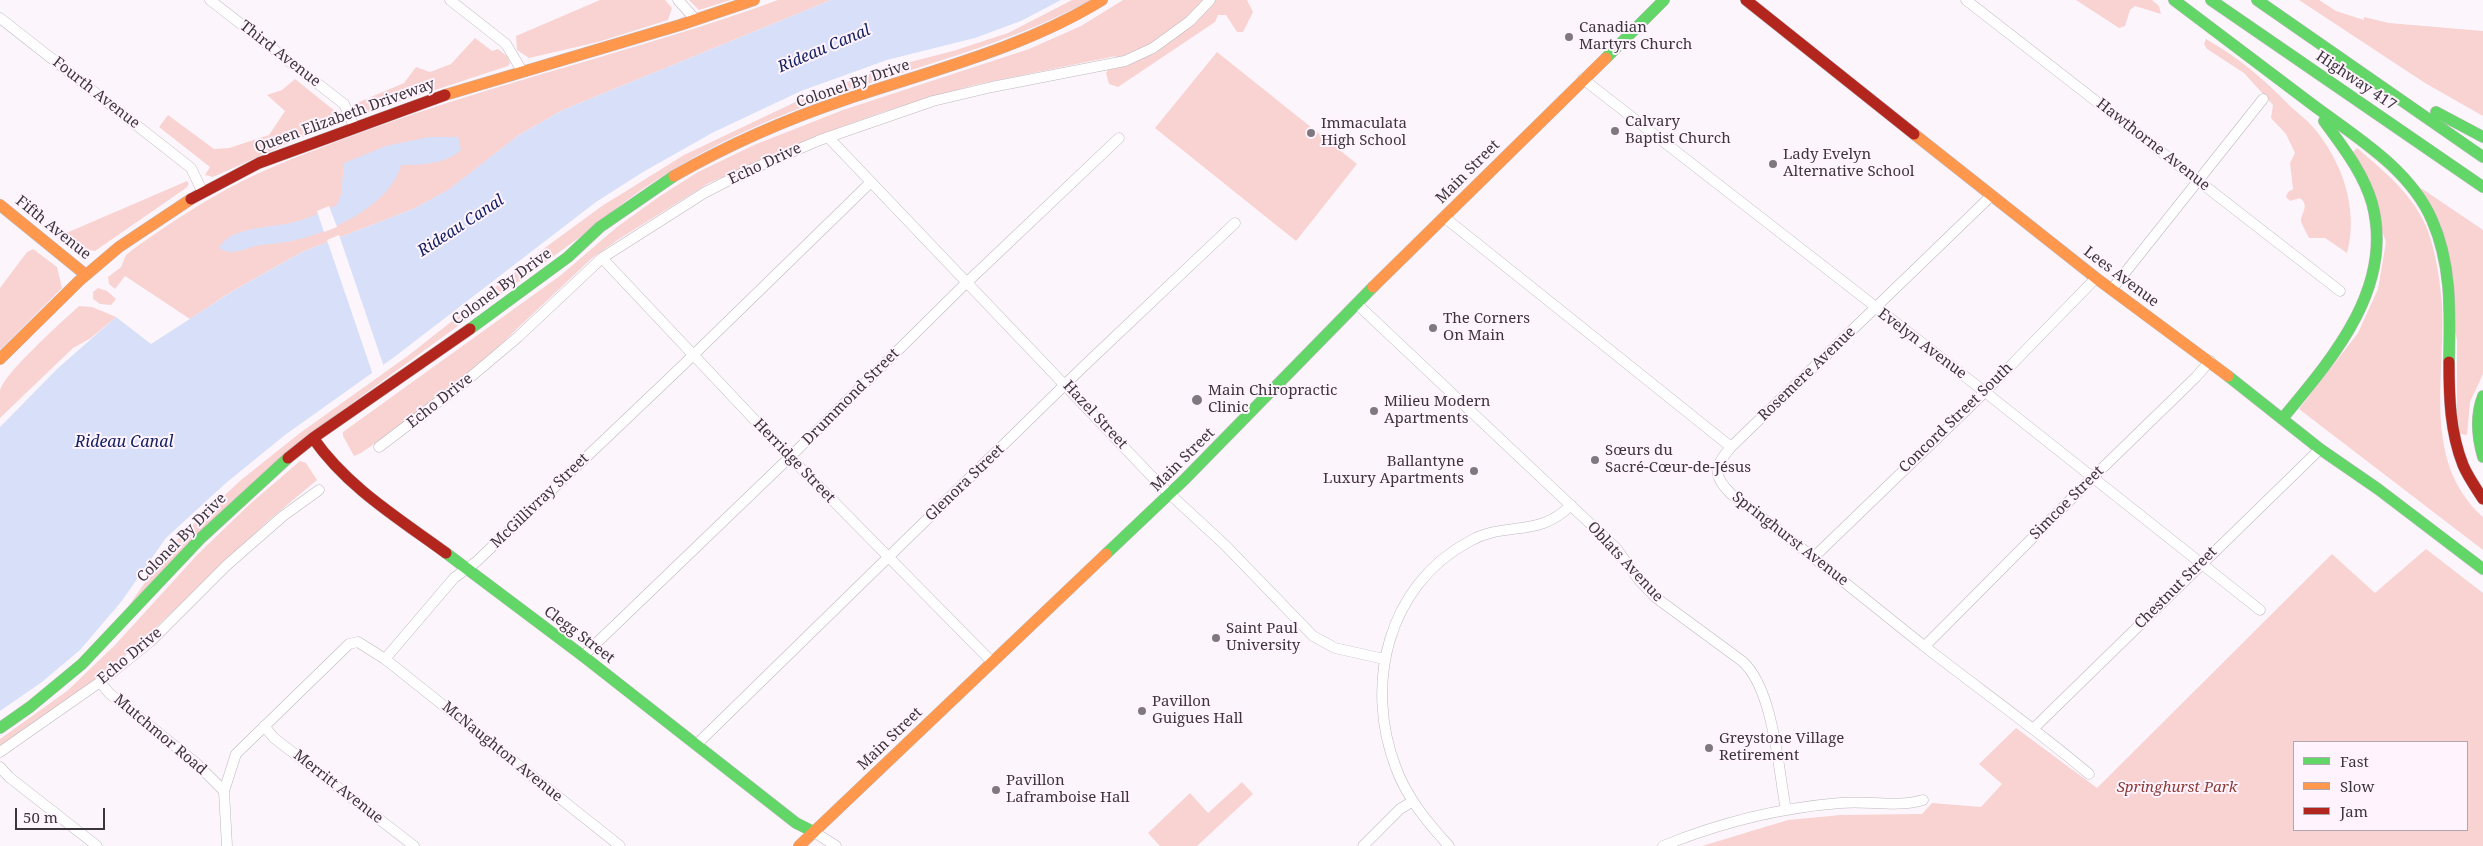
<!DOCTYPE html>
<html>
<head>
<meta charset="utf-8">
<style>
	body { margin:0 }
	#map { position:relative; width:2483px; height:846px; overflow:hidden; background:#fcf6fc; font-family:"Noto Serif",serif }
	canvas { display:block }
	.legend { position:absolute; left:2293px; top:741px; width:175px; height:90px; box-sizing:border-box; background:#fff3fe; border:1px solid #b1a7b0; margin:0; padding:6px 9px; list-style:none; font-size:15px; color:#3c363c }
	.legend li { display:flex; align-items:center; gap:10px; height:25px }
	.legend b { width:25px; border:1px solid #b1a7b0 }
	.scale { position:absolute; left:15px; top:808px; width:90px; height:22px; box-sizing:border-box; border:2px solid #3c363c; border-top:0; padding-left:6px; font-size:15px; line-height:18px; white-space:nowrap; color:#3c363c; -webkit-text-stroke:4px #fff3fe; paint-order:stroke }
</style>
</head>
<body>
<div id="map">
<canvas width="2483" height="846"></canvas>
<ul class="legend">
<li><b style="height:6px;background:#63d668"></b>Fast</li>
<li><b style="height:6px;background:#ff974d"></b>Slow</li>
<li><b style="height:6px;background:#b3261e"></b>Jam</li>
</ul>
<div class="scale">50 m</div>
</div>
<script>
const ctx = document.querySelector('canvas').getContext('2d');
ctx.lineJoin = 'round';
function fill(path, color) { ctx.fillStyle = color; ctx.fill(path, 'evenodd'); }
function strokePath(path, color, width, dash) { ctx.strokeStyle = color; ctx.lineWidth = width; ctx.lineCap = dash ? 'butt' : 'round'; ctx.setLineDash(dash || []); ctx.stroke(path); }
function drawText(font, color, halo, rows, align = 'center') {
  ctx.font = font + ' "Noto Serif",serif'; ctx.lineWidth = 4; ctx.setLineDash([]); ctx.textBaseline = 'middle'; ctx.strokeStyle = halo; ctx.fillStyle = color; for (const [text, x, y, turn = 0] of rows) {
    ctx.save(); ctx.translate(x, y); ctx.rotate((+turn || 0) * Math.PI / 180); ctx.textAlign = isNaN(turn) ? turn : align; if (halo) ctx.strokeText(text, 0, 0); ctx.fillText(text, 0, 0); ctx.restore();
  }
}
const green = new Path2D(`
	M600 0H665L672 8 668 20 598 42 529 58 517 50 516 36Z
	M689 0H731L699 10Z
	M778 0H831L563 110 519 135 449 190 413 209 302 252 231 292 190 319 125 276 115 289 109 284 108 277 121 267 126 255 132 250C163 228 194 207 227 189 269 166 315 150 360 133 497 82 641 50 778 0Z
	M1072 0H1091C1016 40 944 59 864 85 761 120 674 158 591 229L333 417 125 611 172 544 241 480 300 433 409 355 546 247 602 206 684 155 808 96 883 69 953 51 1008 33Z
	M1123 0H1247L1253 12 1243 32H1237L1226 15H1218L1215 22 1118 87 1109 84 1106 73 1116 56 974 85 886 111 824 133 709 183 619 239 591 259 482 362 412 418 361 453 354 456 343 436V432L561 275 617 227 660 196 698 172 754 145 843 110 1029 49 1081 26Z
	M2076 0H2152L2159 6 2161 14 2135 6 2130 10 2125 26 2119 28Z
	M2299 0H2319L2336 11 2364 20V17L2389 23 2483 31V116L2425 83Z
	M475 38 492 51 498 49 508 57 510 63 508 66 359 115 355 112 352 105 404 83 416 67 430 72 451 64Z
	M2206 39C2238 57 2264 79 2289 105 2296 112 2305 118 2312 126 2342 160 2359 209 2347 253L2325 238H2309L2301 222C2301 212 2310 206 2300 198L2290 201 2286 197 2288 192 2293 189 2290 163 2295 153 2286 134 2271 118 2273 105 2244 73 2207 49 2204 44Z
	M1217 52 1357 164 1296 241 1155 128Z
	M295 79 336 112 340 120 213 177 205 175 210 167 159 127 168 115 214 149 229 148 269 135 285 111 267 95 282 90Z
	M2357 148C2385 172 2414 195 2428 231 2436 254 2440 280 2442 305 2446 377 2421 461 2483 517V550L2299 409 2358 333 2378 289 2386 242 2353 152Z
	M187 181 189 184 186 188 95 251 85 249 64 234Z
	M2421 188 2483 230V374L2470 402 2467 435 2460 434 2457 411V340Z
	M33 249 57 267 62 288 0 350V288L27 252Z
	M98 288 107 291 116 299 111 305 100 304 93 299V292Z
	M79 306 92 307 116 317 91 338 73 348 0 418C0 409 0 399 0 391 3 374 64 320 79 306Z
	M300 461 306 463 317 480 269 520 151 632 100 677 0 746V739L67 691 115 645 198 554 251 503Z
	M2426 549 2483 593V846H1702L1788 820 1841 815 1922 814 1932 803 1981 807 2002 784 1979 764 2016 728 2097 788 2332 554 2375 593ZM2467 742V830H2294V742Z
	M1242 782 1253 794 1197 846H1160L1148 833 1190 793 1208 813Z`);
const water = new Path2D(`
	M831 0H1061L1021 21 975 38 887 60 801 91 712 133 643 172 596 202 393 358 285 435 226 483 166 538 121 602 80 650 42 682 0 711V427L57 369 116 317 151 344 233 291 302 252 413 209 448 190 519 135 563 110Z
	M429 137H458L461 150C446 164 421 165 401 165 390 207 326 235 286 242 276 244 265 244 255 246 242 250 231 256 219 248 230 226 273 228 294 222 308 219 323 211 337 205L341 195 344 163 386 146Z`);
const pier = new Path2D(`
	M329 206 337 227 324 232 317 211Z
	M339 235 384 367 373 375 327 240Z`);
const street = new Path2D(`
	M210 0 344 104 354 126
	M450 0 506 44 522 71
	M678 0 695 19
	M1966 0 2340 291
	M0 18 191 168 202 191
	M1583 79 1985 392 2260 610
	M828 137 1160 485 1225 545 1313 636 1335 648 1384 659
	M1991 196 1731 447C1715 466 1711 474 1731 494 1797 543 1860 595 1924 646 1979 689 2036 729 2089 774
	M1444 217 1731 447
	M602 258 782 449 991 661
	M2112 289 2263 99
	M1357 304 1616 548 1639 580 1655 597 1742 661C1774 689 1778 769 1786 810
	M379 447 467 380 518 337 602 258 704 193 743 173 820 140 933 101 992 87 1125 61 1153 48 1190 21 1210 0
	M1815 556 1985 392 2096 278
	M1925 646 2086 484 2196 377 2210 361
	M583 656 790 457 961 288 1119 138
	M385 659 620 846
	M100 682 109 693 196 763 224 791 227 846
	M264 726 274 738 414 846
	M2034 728 2320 449
	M696 745 1084 366 1235 223
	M0 752 100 682 151 641 227 565 283 516 319 490
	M0 767 9 777 97 846
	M224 791 236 754 349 644 358 642 385 659 454 578 476 562 681 367 871 182
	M814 832 836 846
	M1363 846 1400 809 1413 801
	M1449 846C1428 823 1407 798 1396 768 1364 685 1387 585 1470 541 1506 521 1539 538 1571 505
	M1663 846C1719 823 1779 808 1840 803 1867 800 1897 808 1923 800`);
const fast = new Path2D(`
	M2174 0C2220 35 2267 70 2313 105 2356 137 2410 169 2432 220 2452 265 2450 313 2449 362
	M2211 0 2483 187
	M2257 0 2483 157
	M1606 58 1664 0
	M2436 112 2483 137
	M470 329 568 257 600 227 674 176
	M2228 376 2320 449 2378 489 2483 569
	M2483 396C2475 416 2477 436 2483 457
	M2282 419C2332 359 2395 287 2372 203 2363 172 2342 146 2324 121
	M446 553 583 656 796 823 814 832
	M1106 554 1184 480 1373 287
	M0 728 30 707 82 664 201 538 288 458`);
const slow = new Path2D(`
	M445 95 680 25 754 0
	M1914 134 2096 278 2228 376
	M674 176C728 145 787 119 847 99 934 70 1024 48 1102 0
	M0 205 86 275
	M1373 287 1606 58
	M0 359 79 281 119 247 191 199
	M799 846 1106 554`);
const jam = new Path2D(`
	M1746 0 1914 134
	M191 199 259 163 445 95
	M2449 362C2449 397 2450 432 2463 465 2468 477 2476 488 2483 499
	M313 438C347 487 398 518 446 553
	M288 458 313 438 470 329`);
const markers = [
	[1569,37,5,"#7f797f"],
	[1615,131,5,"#7f797f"],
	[1311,133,5,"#7f797f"],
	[1773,164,5,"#7f797f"],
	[1433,328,5,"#7f797f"],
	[1197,400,6,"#7f797f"],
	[1374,411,5,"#7f797f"],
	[1595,460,5,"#7f797f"],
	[1474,471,5,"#7f797f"],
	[1216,638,5,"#7f797f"],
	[1142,711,5,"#7f797f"],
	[1709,748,5,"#7f797f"],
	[996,790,5,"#7f797f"]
];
const poiNames = [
	["Canadian",1579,28],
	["Martyrs Church",1579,45],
	["Calvary",1625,122],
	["Baptist Church",1625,139],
	["Immaculata",1321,124],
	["High School",1321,141],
	["Lady Evelyn",1783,155],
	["Alternative School",1783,172],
	["The Corners",1443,319],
	["On Main",1443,336],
	["Main Chiropractic",1208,391],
	["Clinic",1208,408],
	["Milieu Modern",1384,402],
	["Apartments",1384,419],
	["Sœurs du",1605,451],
	["Sacré-Cœur-de-Jésus",1605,468],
	["Ballantyne",1464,462,"right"],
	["Luxury Apartments",1464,479,"right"],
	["Saint Paul",1226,629],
	["University",1226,646],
	["Pavillon",1152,702],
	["Guigues Hall",1152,719],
	["Greystone Village",1719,739],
	["Retirement",1719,756],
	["Pavillon",1006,781],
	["Laframboise Hall",1006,798]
];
const streetNames = [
	["Third Avenue",280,54,38],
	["Highway 417",2356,81,34],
	["Colonel By Drive",853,84,-19],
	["Fourth Avenue",96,93,38],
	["Queen Elizabeth Driveway",345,116,-20],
	["Hawthorne Avenue",2153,145,38],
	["Echo Drive",765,164,-25],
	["Main Street",1468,172,-45],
	["Fifth Avenue",53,228,39],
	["Lees Avenue",2121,277,37],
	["Colonel By Drive",502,287,-36],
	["Evelyn Avenue",1922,344,37],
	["Rosemere Avenue",1807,374,-44],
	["Drummond Street",851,397,-45],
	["Echo Drive",440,401,-38],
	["Hazel Street",1095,415,47],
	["Concord Street South",1956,418,-44],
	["Main Street",1183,460,-45],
	["Herridge Street",794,461,46],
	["Glenora Street",965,483,-44],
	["McGillivray Street",540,501,-44],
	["Simcoe Street",2067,503,-45],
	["Colonel By Drive",182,538,-45],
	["Springhurst Avenue",1790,539,38],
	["Oblats Avenue",1625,562,47],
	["Chestnut Street",2176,588,-45],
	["Clegg Street",579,635,37],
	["Echo Drive",130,656,-40],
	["Mutchmor Road",160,735,40],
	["Main Street",890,739,-44],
	["McNaughton Avenue",502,752,39],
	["Merritt Avenue",338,787,38]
];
const parkNames = [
	["Springhurst Park",2177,788]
];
const waterNames = [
	["Rideau Canal",824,49,-23],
	["Rideau Canal",461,226,-33],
	["Rideau Canal",124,442]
];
fill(green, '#f8d3d2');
fill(water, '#d8e0f9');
fill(pier, '#fcf6fc');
strokePath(street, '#bdb8bd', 11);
strokePath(fast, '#bdb8bd', 12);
strokePath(slow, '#bdb8bd', 12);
strokePath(jam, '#bdb8bd', 12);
strokePath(street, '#fffeff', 10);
strokePath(fast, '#63d668', 11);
strokePath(slow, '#ff974d', 11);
strokePath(jam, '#b3261e', 11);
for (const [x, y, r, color] of markers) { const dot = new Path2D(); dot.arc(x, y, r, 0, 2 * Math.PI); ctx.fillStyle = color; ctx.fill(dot); strokePath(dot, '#fff3fe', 2); }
drawText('15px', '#3c363c', '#fff3fe', poiNames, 'left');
drawText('15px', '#3c363c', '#fff3fe', streetNames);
drawText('italic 15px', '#8b3a35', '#fff3fe', parkNames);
drawText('italic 16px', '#132260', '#fff3fe', waterNames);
</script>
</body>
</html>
